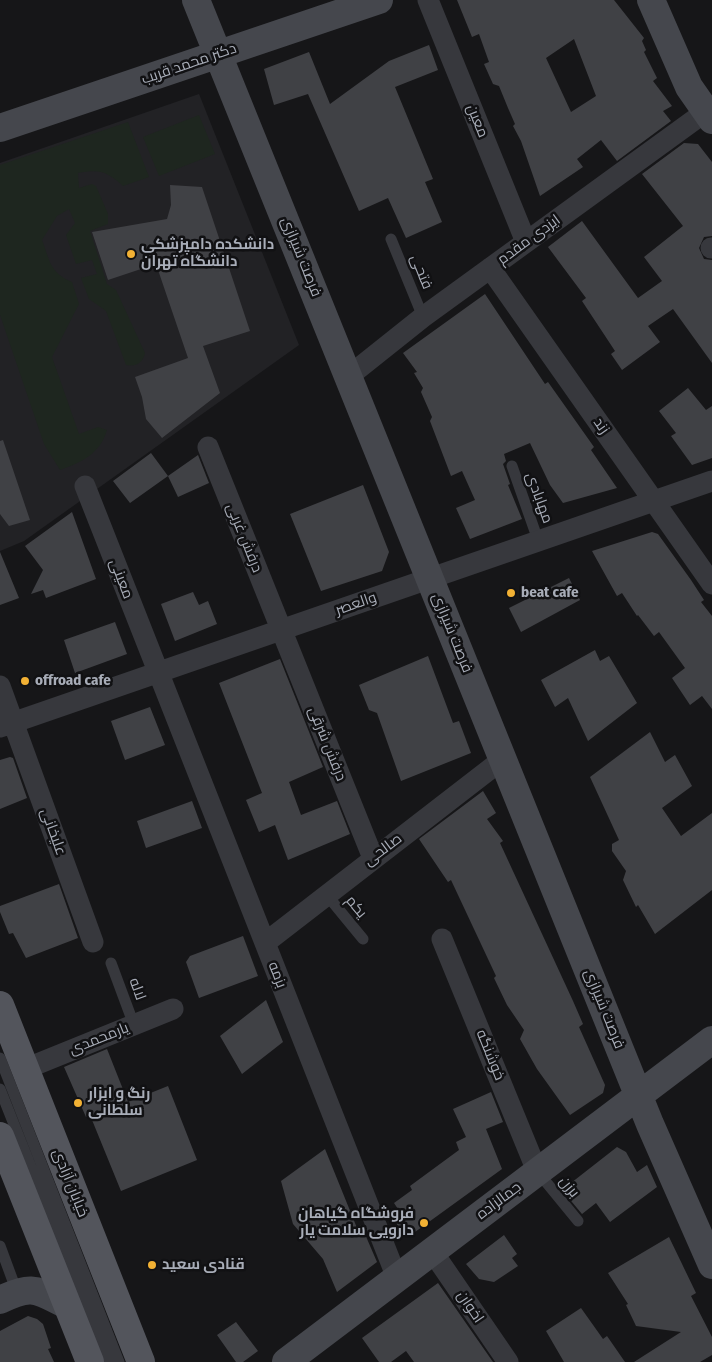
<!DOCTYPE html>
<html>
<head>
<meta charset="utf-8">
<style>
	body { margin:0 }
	canvas { display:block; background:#161618 }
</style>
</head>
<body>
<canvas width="712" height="1362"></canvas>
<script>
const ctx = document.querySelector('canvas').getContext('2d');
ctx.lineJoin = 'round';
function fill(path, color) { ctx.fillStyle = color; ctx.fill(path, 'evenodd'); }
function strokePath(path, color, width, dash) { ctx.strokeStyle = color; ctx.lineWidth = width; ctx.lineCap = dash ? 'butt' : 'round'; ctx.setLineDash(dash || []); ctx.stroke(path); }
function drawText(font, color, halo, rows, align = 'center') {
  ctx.font = font + ' "Fira Sans Condensed",Cairo,sans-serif'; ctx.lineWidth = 5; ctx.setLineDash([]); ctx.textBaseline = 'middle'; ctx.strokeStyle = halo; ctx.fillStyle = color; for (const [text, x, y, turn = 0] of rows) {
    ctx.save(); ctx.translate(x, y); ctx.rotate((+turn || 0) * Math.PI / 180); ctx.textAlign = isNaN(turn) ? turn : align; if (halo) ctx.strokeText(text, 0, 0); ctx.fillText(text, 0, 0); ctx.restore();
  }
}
const built = new Path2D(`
	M199 94 299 345 24 541 0 551V163Z`);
const green = new Path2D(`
	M199 115 215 154 159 176 143 137Z
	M128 122 149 177 123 186C107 171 99 169 78 173L79 188 92 184 96 186 108 214V224L90 231 107 284 116 290 145 353C143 363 136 367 126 365L106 311 89 299 81 278 97 274 92 260 76 264 66 235 75 223 69 209 57 216 42 240C50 261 50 273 72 282L79 304 52 357 79 434 98 427 107 430C100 454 82 462 60 470L44 444 0 315V165Z`);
const building = new Path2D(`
	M457 0H614L644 38 642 41 646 50 644 52 657 78 653 81 672 106 663 111 671 121 617 161 601 140 577 159 583 167 540 196 521 141 513 126 515 124 508 108 499 86 493 84 484 64 489 62 479 34 472 37ZM574 39 596 96 571 112 546 58Z
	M429 45 438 70 395 87 433 179 425 182 442 222 406 238 388 198 359 211 308 94 274 105 264 69 309 52 330 104 389 61Z
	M684 143 698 144 712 162V236L704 237 699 248 704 259 712 260V363L673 309 648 326 660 342 622 370 611 354 615 351 582 301 586 298 548 247 582 221 638 298 662 281 644 257 683 226 642 174Z
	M170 185 202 187 250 331 203 346 220 393 162 438 146 419 142 397 135 377 188 358 156 264 108 280 92 232 167 219 171 205Z
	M485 294 545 384 548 382 594 447 591 450 617 488 563 503 550 485 530 443 504 454 506 461 503 464 510 484 508 485 522 519 470 539 456 508 475 500 462 471 451 476 430 421 432 417 421 392 423 388 414 373 417 372 403 353Z
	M688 388 706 410 712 406V458L692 465 671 436 676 433 659 411Z
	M3 440 30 520 9 526 0 514V441Z
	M151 453 168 476 130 503 113 481Z
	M198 455 209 483 178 497 168 476Z
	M363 485 389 552 382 571 321 591 290 514Z
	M72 512 96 579 46 598 43 590 31 594 43 570 25 546Z
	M652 532 658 534 691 580 704 600 701 602 712 616V709L702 696 690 705 672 678 685 668 659 632 654 636 638 615 637 616 622 593 617 596 592 551Z
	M0 552 19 598 0 605Z
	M569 578 580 600 521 632 509 608Z
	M193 592 199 605 208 601 217 624 175 641 161 604Z
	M115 622 127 654 75 673 64 640Z
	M595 650 600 661 609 656 637 703 588 741 568 698 555 707 541 680Z
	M428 656 453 723 459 721 471 753 401 781 377 713 369 710 359 685Z
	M280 659 323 767 289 782 301 815 337 801 350 834 288 860 275 825 259 832 246 800 262 793 219 683Z
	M150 707 165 745 125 760 111 721Z
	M650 732 665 762 675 755 692 786 662 808 679 833 681 836 712 813V890L655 934 638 905 636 907 623 880 626 871 612 851V844L619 840 590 777Z
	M10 757 13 758 27 798 0 809V760Z
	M483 791 496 813 487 819 503 841 500 843 573 1001 583 1024 579 1027 605 1085 603 1093 570 1115 537 1069 520 1039 524 1030 507 1005 494 978 496 976 451 880 448 882 419 839Z
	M192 801 202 828 146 848 137 821Z
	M59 884 78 938 26 958 13 933 9 934 0 912V906Z
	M243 936 258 976 199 998 186 962 190 956Z
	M266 1000 283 1042 242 1074 220 1036Z
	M107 1049 128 1102 168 1086 197 1160 121 1191 90 1115 86 1117 64 1067Z
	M491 1092 503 1122 486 1129 502 1169 415 1232 409 1225 401 1231 393 1218 400 1212 394 1203 412 1190 410 1186 459 1150 456 1142 466 1137 453 1109Z
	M617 1147 626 1152 637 1172 647 1165 657 1187 610 1222 596 1203 582 1214 562 1190Z
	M325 1149 357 1228 361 1225 377 1262 337 1292 323 1259 293 1224 281 1181Z
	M504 1235 517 1254 512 1258 518 1266 494 1282 479 1279 466 1264Z
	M669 1237 696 1293 691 1296 712 1337V1355L700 1362H634L681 1332 636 1326 626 1305 628 1304 608 1273Z
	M438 1283 493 1362H414L406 1351 391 1362H379L362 1338Z
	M581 1308 603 1339 607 1336 625 1362H564L546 1331Z
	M28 1316 37 1319 43 1324 51 1348 48 1349 54 1362H0V1331Z
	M236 1322 258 1351 243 1362H236L217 1335Z`);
const lane = new Path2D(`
	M391 239 423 317
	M512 466 538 540
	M326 894 363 939
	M111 963 134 1025
	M0 1058 119 1362
	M0 1089 108 1362
	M537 1171 578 1221
	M0 1246 17 1292`);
const street = new Path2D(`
	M428 0 526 242
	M711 248H712
	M490 268 712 584
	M349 376 423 317 712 107
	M208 447 373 858
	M85 486 397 1278
	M0 686 93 942
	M0 727 712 481
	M442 939 537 1171
	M265 943 503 759
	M25 1069 173 1009
	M432 1251 508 1362`);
const secondary = new Path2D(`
	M196 0 650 1124 712 1265
	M651 0 689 87 712 120
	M0 128 379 0
	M0 1300C33 1284 36 1290 67 1305
	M286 1362 712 1040`);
const primary = new Path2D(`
	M0 1005 141 1362
	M0 1136 90 1362`);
const markers = [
	[131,254,5,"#f2b134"],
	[511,593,5,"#f2b134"],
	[25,681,5,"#f2b134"],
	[78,1103,5,"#f2b134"],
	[424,1223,5,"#f2b134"],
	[152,1265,5,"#f2b134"]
];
const streetNames = [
	["دکتر محمد قریب",189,64,-19],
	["معین",477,121,68],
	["ایزدی مقدم",529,240,-36],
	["فرصت شیرازی",301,257,68],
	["فتحی",421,272,68],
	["زند",601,426,55],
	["مهابادی",539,498,70],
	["درفش غربی",244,538,68],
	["معینی",121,579,69],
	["والعصر",356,604,-19],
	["فرصت شیرازی",452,633,68],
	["درفش شرقی",327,744,68],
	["علیخانی",53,832,70],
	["صالحی",383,850,-37],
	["یکم",356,907,50],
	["بزمه",277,975,69],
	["لاله",137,989,70],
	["فرصت شیرازی",604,1009,68],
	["یارمحمدی",99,1039,-22],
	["خوشنگه",490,1055,68],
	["خیابان آزادی",70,1183,68],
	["برزن",569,1187,51],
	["جمالزاده",499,1201,-37],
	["اخوان",470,1307,56]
];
const poiNames = [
	["دانشکده دامپزشکی",141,245],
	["دانشگاه تهران",141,262],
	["beat cafe",521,593],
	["offroad cafe",35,681],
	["رنگ و ابزار",88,1094],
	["سلطانی",88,1111],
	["فروشگاه گیاهان",414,1214,"right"],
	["دارویی سلامت یار",414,1231,"right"],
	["قنادی سعید",162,1265]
];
fill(built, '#222225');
fill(green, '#1e261f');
fill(building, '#404145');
strokePath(lane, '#37383d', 11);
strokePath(street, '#37383d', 21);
strokePath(secondary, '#45474d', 28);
strokePath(primary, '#53555c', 28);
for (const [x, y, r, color] of markers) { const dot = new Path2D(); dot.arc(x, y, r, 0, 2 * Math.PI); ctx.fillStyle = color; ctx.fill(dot); strokePath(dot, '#111113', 2); }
drawText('15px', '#a8adb8', '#111113', streetNames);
drawText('bold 15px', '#a8adb8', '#111113', poiNames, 'left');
</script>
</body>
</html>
